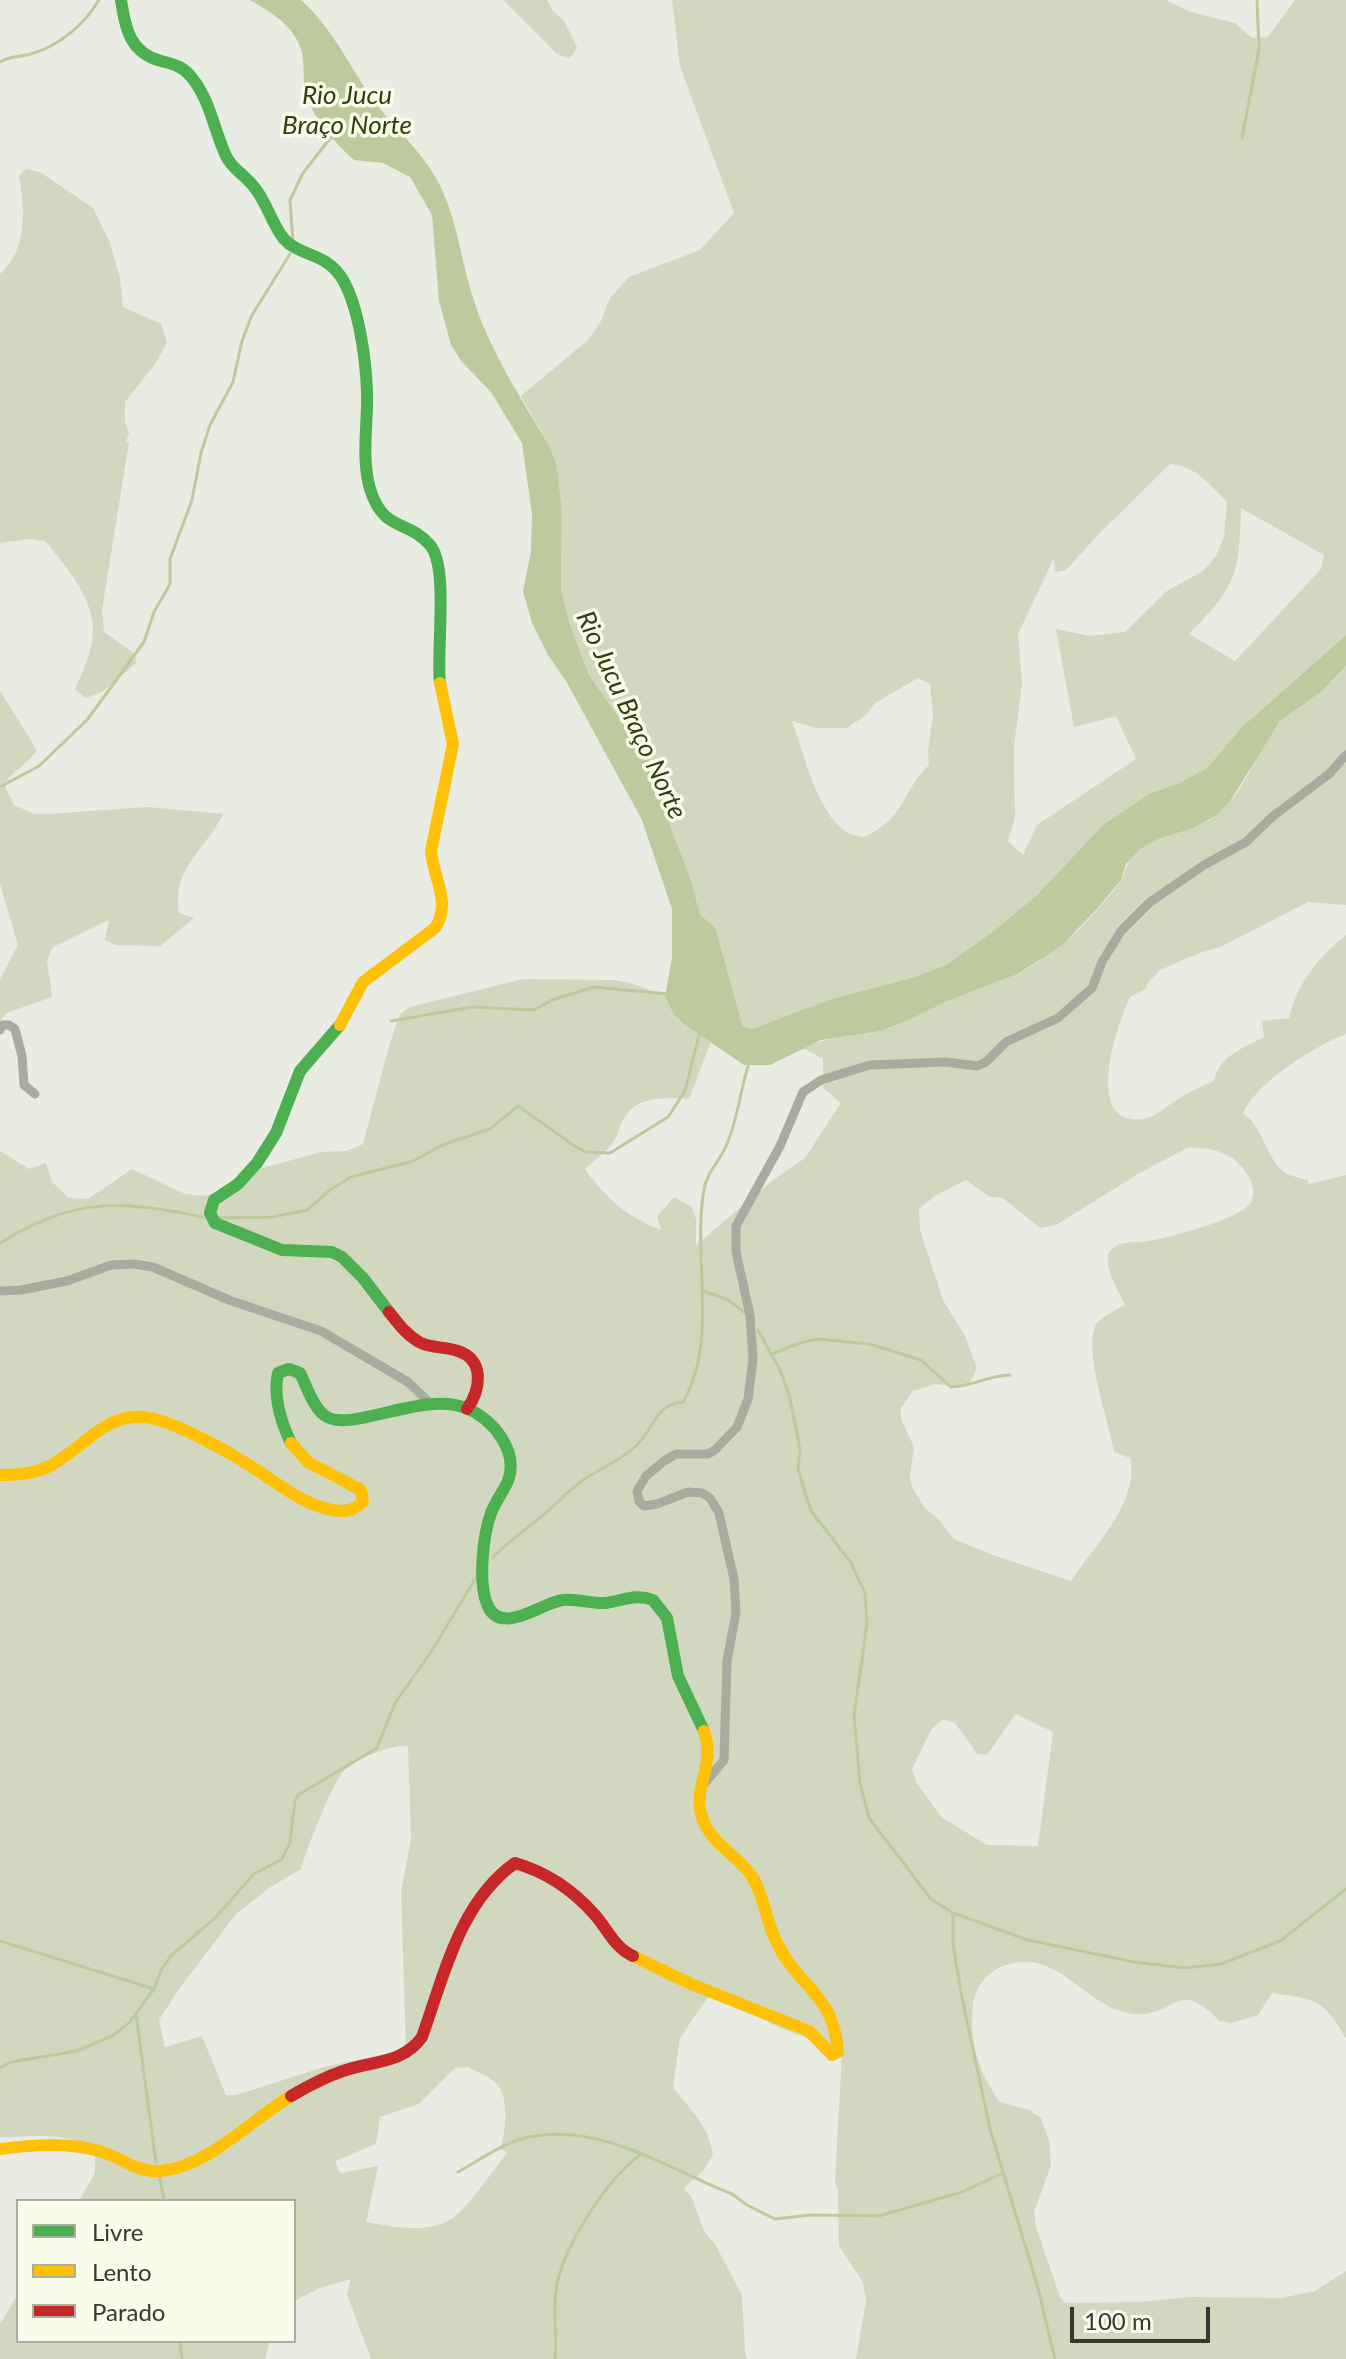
<!DOCTYPE html>
<html>
<head>
<meta charset="utf-8">
<style>
	body { margin:0 }
	#map { position:relative; width:1346px; height:2359px; overflow:hidden; background:#e9ece2; font-family:Lato,sans-serif }
	canvas { display:block }
	.legend { position:absolute; left:16px; top:2199px; width:280px; height:144px; box-sizing:border-box; background:#f8fdeb; border:2px solid #aaaea1; margin:0; padding:10px 14px; list-style:none; font-size:24px; color:#363831 }
	.legend li { display:flex; align-items:center; gap:16px; height:40px }
	.legend b { width:40px; border:2px solid #aaaea1 }
	.scale { position:absolute; left:1070px; top:2307px; width:140px; height:36px; box-sizing:border-box; border:4px solid #363831; border-top:0; padding-left:10px; font-size:24px; line-height:28px; white-space:nowrap; color:#363831; -webkit-text-stroke:6px #f8fdeb; paint-order:stroke }
</style>
</head>
<body>
<div id="map">
<canvas width="1346" height="2359"></canvas>
<ul class="legend">
<li><b style="height:10px;background:#4caf50"></b>Livre</li>
<li><b style="height:10px;background:#ffc107"></b>Lento</li>
<li><b style="height:10px;background:#c62828"></b>Parado</li>
</ul>
<div class="scale">100 m</div>
</div>
<script>
const ctx = document.querySelector('canvas').getContext('2d');
ctx.lineJoin = 'round';
function fill(path, color) { ctx.fillStyle = color; ctx.fill(path, 'evenodd'); }
function strokePath(path, color, width, dash) { ctx.strokeStyle = color; ctx.lineWidth = width; ctx.lineCap = dash ? 'butt' : 'round'; ctx.setLineDash(dash || []); ctx.stroke(path); }
function drawText(font, color, halo, rows, align = 'center') {
  ctx.font = font + ' Lato,sans-serif'; ctx.lineWidth = 7; ctx.setLineDash([]); ctx.textBaseline = 'middle'; ctx.strokeStyle = halo; ctx.fillStyle = color; for (const [text, x, y, turn = 0] of rows) {
    ctx.save(); ctx.translate(x, y); ctx.rotate((+turn || 0) * Math.PI / 180); ctx.textAlign = isNaN(turn) ? turn : align; if (halo) ctx.strokeText(text, 0, 0); ctx.fillText(text, 0, 0); ctx.restore();
  }
}
const green = new Path2D(`
	M503 0H547L553 11 564 21 577 47 573 55 568 58 557 54Z
	M672 0H1166L1191 12 1235 23 1252 38 1268 37 1295 0H1346V635L1241 728 1207 768 1179 783 1149 794 1103 825 1036 896 991 933 946 965 915 977 831 999 752 1029 744 1027 730 1007 717 980 691 880 671 828 660 784 649 760 589 675 569 622 561 589 562 511 557 467 551 449 521 396 588 340 601 321 610 298 629 277 700 250 734 213 680 66ZM1170 464C1197 466 1208 485 1227 501L1224 537 1216 556 1203 571 1167 591 1125 632 1090 636 1056 629 1074 727 1116 716 1136 759 1037 825 1023 855 1008 841 1015 817 1014 746 1022 684 1018 634 1054 558 1055 572 1066 570 1098 535ZM1241 508 1324 555 1321 569 1235 661 1189 634C1237 586 1239 575 1241 508ZM918 678 930 684 933 715 928 752 929 765C901 792 906 818 864 837 858 836 851 835 846 832 817 812 804 754 792 721L816 728H847L866 715 875 703Z
	M26 169 40 172 93 208 110 243 120 278 123 307 161 324 167 342 156 363 125 402V422L129 434 126 442H129L102 610 104 632 135 654 136 663 102 692 86 698 75 690C81 675 89 658 92 642 99 603 68 569 45 541L31 539 0 543V274C28 248 25 211 19 176Z
	M1346 666V905L1308 902 1220 947 1202 952 1160 970 1147 984V988L1130 997C1117 1024 1082 1127 1143 1119 1156 1117 1165 1107 1175 1101 1187 1093 1201 1087 1214 1081 1220 1055 1242 1049 1264 1037L1262 1021 1289 1018C1298 982 1318 958 1346 935V1034C1315 1046 1255 1083 1243 1114 1260 1121 1266 1157 1283 1171 1290 1176 1300 1178 1307 1180L1309 1184 1346 1175V2038C1321 1997 1317 2000 1272 1993L1258 2015 1231 2023 1219 2021C1178 1976 1176 2018 1133 2014 1083 2009 1055 1938 995 1970 983 1977 975 1990 973 2004 969 2042 978 2071 1000 2102L1029 2110 1041 2118 1049 2140 1051 2165 1034 2212 1036 2227 1060 2297 1066 2303 1140 2302 1189 2297 1282 2298 1315 2291 1346 2271V2359H856L866 2301 863 2282 839 2246 838 2191 835 2180 842 2052 773 2025 714 1988 680 2038 673 2087C691 2111 708 2124 713 2155L703 2171 684 2188 692 2198 704 2231 715 2244 742 2295 745 2352 747 2359H371L347 2294 351 2279 320 2288 294 2301V2201H79L95 2173V2152C72 2130 31 2137 0 2137V1151L29 1169 46 1163 52 1182 69 1198 88 1199 132 1169 185 1194 205 1196 217 1192 241 1174 321 1152 347 1151 363 1144 389 1046 400 1014 410 1007 523 979 613 980 631 983 665 996C676 1021 688 1027 711 1041L689 1099C666 1097 637 1096 624 1118 619 1126 618 1135 613 1142 607 1152 594 1160 585 1169 607 1200 627 1216 661 1230L657 1216 674 1197 692 1207 696 1219V1245L773 1180 805 1158 841 1103 823 1088V1059L803 1048C829 1036 853 1036 880 1031 903 1026 924 1011 946 1001 974 989 1003 982 1030 967 1064 947 1094 916 1118 885 1126 873 1127 859 1139 849 1162 832 1194 833 1217 815 1247 792 1255 748 1281 721 1292 709 1307 701 1320 692 1329 684 1338 675 1346 666ZM1187 1148C1201 1147 1216 1149 1229 1156 1246 1166 1266 1196 1243 1210 1226 1222 1171 1237 1149 1241 1139 1243 1128 1241 1118 1245 1116 1246 1111 1249 1109 1252 1103 1267 1119 1292 1125 1305 1117 1309 1104 1316 1098 1322 1080 1344 1110 1423 1114 1452L1130 1458C1140 1502 1093 1547 1071 1581L990 1554 954 1539 940 1521 925 1508 912 1487 910 1476 914 1447 901 1419V1408L913 1391 935 1384 962 1387 969 1384 977 1368 965 1336 943 1300 920 1230 919 1209 935 1196 966 1180 990 1197 1003 1198 1040 1228 1056 1225 1138 1174ZM1016 1714 1053 1732 1038 1846 987 1845 941 1817 916 1782 912 1769 931 1730 943 1719 955 1723 977 1754 987 1755ZM399 1746H408L411 1839 401 1893 406 2049 324 2067 236 2095H226L202 2036 165 2047 159 2020 179 1989 236 1914 269 1888 301 1869C307 1849 333 1779 347 1768 363 1756 380 1750 399 1746ZM468 2067C477 2072 490 2077 497 2084 510 2099 505 2131 501 2149L507 2153C495 2168 468 2207 454 2217 429 2235 394 2227 366 2222L378 2166 340 2173 335 2161 376 2144 380 2117 419 2104 455 2068Z
	M0 691 37 750C27 765 14 770 4 784L14 805 34 814H48L148 807 223 814C206 850 171 868 179 913L194 918 160 946 115 945 105 940 109 920 53 947 47 960 52 997 6 1013 0 1022V979L18 945 0 884Z
	M18 2294V2341H270L265 2359H0V2324Z`);
const water = new Path2D(`
	M250 0H301C331 27 347 61 369 94 389 124 420 148 437 180 456 215 460 254 471 291 487 348 522 399 551 449L557 467 562 511 561 589 569 622 589 675 649 760 660 784 671 828 691 880 717 980 730 1007 744 1027 752 1029 831 999 915 977 946 965 991 933 1036 896 1103 825 1149 794 1179 783 1207 768 1241 728 1346 635V666L1322 691 1280 721 1229 803 1216 816 1193 828 1158 839 1140 849 1126 864 1121 880 1097 909 1062 945 1045 957 1015 975 947 1001 907 1021 881 1031 821 1040 770 1065H744L684 1024 673 1013 665 996 672 959V909L642 820 566 681 548 655 532 623 523 591 531 552 532 514 522 443 491 392 462 362 451 345 439 301 432 215 410 177 383 163 354 160C333 141 312 118 305 89 303 79 304 68 303 58 299 29 273 13 250 0Z`);
const stream = new Path2D(`
	M0 62C9 56 20 57 31 54 59 46 84 25 99 0
	M1242 138 1259 49 1257 0
	M293 242 290 200 303 173 332 136
	M0 787 39 766 87 720 144 642 154 612 170 584V559L192 500 201 453 210 425 233 382 242 341 252 315 290 254
	M391 1021 472 1007 534 1010 552 1000 594 987 668 994
	M216 1218 272 1217 307 1210 330 1190 351 1177 413 1161 442 1145 490 1129 518 1106 576 1147 586 1152 610 1153 668 1117 685 1091 700 1031
	M0 1243C76 1197 118 1200 203 1217
	M703 1291 728 1300 748 1315
	M758 1330 781 1372 790 1398 800 1450 798 1469 811 1511 850 1561 865 1593 867 1624 854 1716 860 1783 869 1818 931 1899 953 1913 1028 1940 1134 1962 1185 1968 1221 1964 1280 1941 1346 1889
	M772 1354 799 1343 818 1339 869 1344 921 1360 951 1387C972 1387 988 1375 1010 1375
	M493 1557C508 1542 524 1531 541 1517 555 1505 568 1491 583 1480 601 1468 620 1461 636 1446 655 1428 655 1404 683 1402 719 1340 692 1258 704 1190 706 1173 720 1161 726 1146 738 1120 740 1090 749 1063
	M953 1913V1945L962 1998 990 2129 1038 2288 1055 2359
	M0 1941 154 1989
	M136 2014 156 2162
	M0 2068 11 2062 77 2051 112 2036 129 2023 154 1989 161 1970 171 1956 215 1918 254 1874 282 1859 290 1842 295 1801 298 1795 377 1748 395 1703 431 1652 477 1576
	M458 2172C480 2160 504 2142 529 2137 601 2122 668 2169 732 2194L747 2205 775 2219 810 2215 879 2216 962 2192 1003 2173
	M159 2175 164 2201
	M180 2341 182 2359
	M555 2359C557 2336 553 2312 556 2290 563 2246 605 2182 641 2154`);
const river = new Path2D(`
	M687 914 708 932 735 1029`);
const street = new Path2D(`
	M0 1030 3 1025H9L15 1029 22 1056 24 1085 35 1094
	M0 1291 21 1290 67 1281 111 1265 134 1264 153 1267 229 1300 321 1331 408 1382 429 1402
	M704 1784 724 1760 727 1661 736 1613 734 1579 719 1513 710 1498 702 1493 688 1492 657 1504 644 1506 639 1501 637 1491 646 1476 664 1461 676 1454H708L715 1450 737 1427 748 1399 753 1359 750 1315 736 1252V1226L780 1146 803 1092 821 1080 870 1065 946 1062 977 1066 986 1062 1006 1042 1058 1018 1092 988 1102 962 1121 931 1150 902 1204 865 1246 842 1272 817 1329 774 1346 755`);
const fast = new Path2D(`
	M121 0C125 28 130 53 161 61 174 64 184 67 192 78 210 100 214 130 226 156 232 169 245 175 254 187 267 202 272 225 284 239 300 257 327 252 343 280 359 308 366 360 367 392 368 425 361 457 370 489 384 533 406 518 430 545 449 567 436 652 440 683
	M340 1025 300 1071 276 1133 257 1163 238 1184 214 1200 210 1213 215 1223 282 1250 332 1252 342 1257 363 1278 389 1312
	M291 1443C281 1422 273 1396 278 1373L289 1369 300 1373C307 1387 312 1405 324 1415 348 1435 422 1390 466 1408 493 1419 519 1451 508 1481 503 1492 495 1502 491 1513 483 1535 478 1582 487 1604 500 1638 542 1602 563 1600 577 1598 591 1604 605 1603 623 1601 635 1593 653 1600L667 1618 678 1676 704 1731`);
const slow = new Path2D(`
	M340 1025 363 982 435 928C452 903 433 878 431 851L453 744 440 683
	M0 1475C16 1475 33 1474 48 1467 84 1449 109 1406 155 1419 188 1429 220 1447 249 1465 275 1481 308 1510 341 1511 351 1511 355 1508 363 1502L361 1490 308 1462 291 1443
	M633 1956 691 1984 809 2031 832 2055 838 2052C834 1994 799 1988 777 1943 766 1922 764 1894 751 1875 737 1855 712 1844 703 1820 690 1790 717 1766 704 1731
	M0 2149C32 2145 67 2142 99 2151 119 2156 136 2172 157 2171 205 2170 252 2119 291 2096`);
const jam = new Path2D(`
	M389 1312C398 1323 407 1336 421 1343 432 1348 447 1347 458 1351 486 1360 480 1391 467 1409
	M291 2096C308 2086 325 2077 343 2071 371 2061 403 2064 422 2037 444 1976 459 1903 515 1863 546 1872 573 1890 595 1915 608 1930 615 1948 633 1956`);
const waterNames = [
	["Rio Jucu",347,96],
	["Braço Norte",347,126],
	["Rio Jucu Braço Norte",631,715,65]
];
fill(green, '#d1d8bf');
fill(water, '#bec99d');
strokePath(stream, '#bec99d', 3);
strokePath(river, '#bec99d', 16);
strokePath(street, '#a8ab9d', 9);
strokePath(fast, '#4caf50', 12);
strokePath(slow, '#ffc107', 12);
strokePath(jam, '#c62828', 12);
drawText('italic 26px', '#353e11', '#f8fdeb', waterNames);
</script>
</body>
</html>
